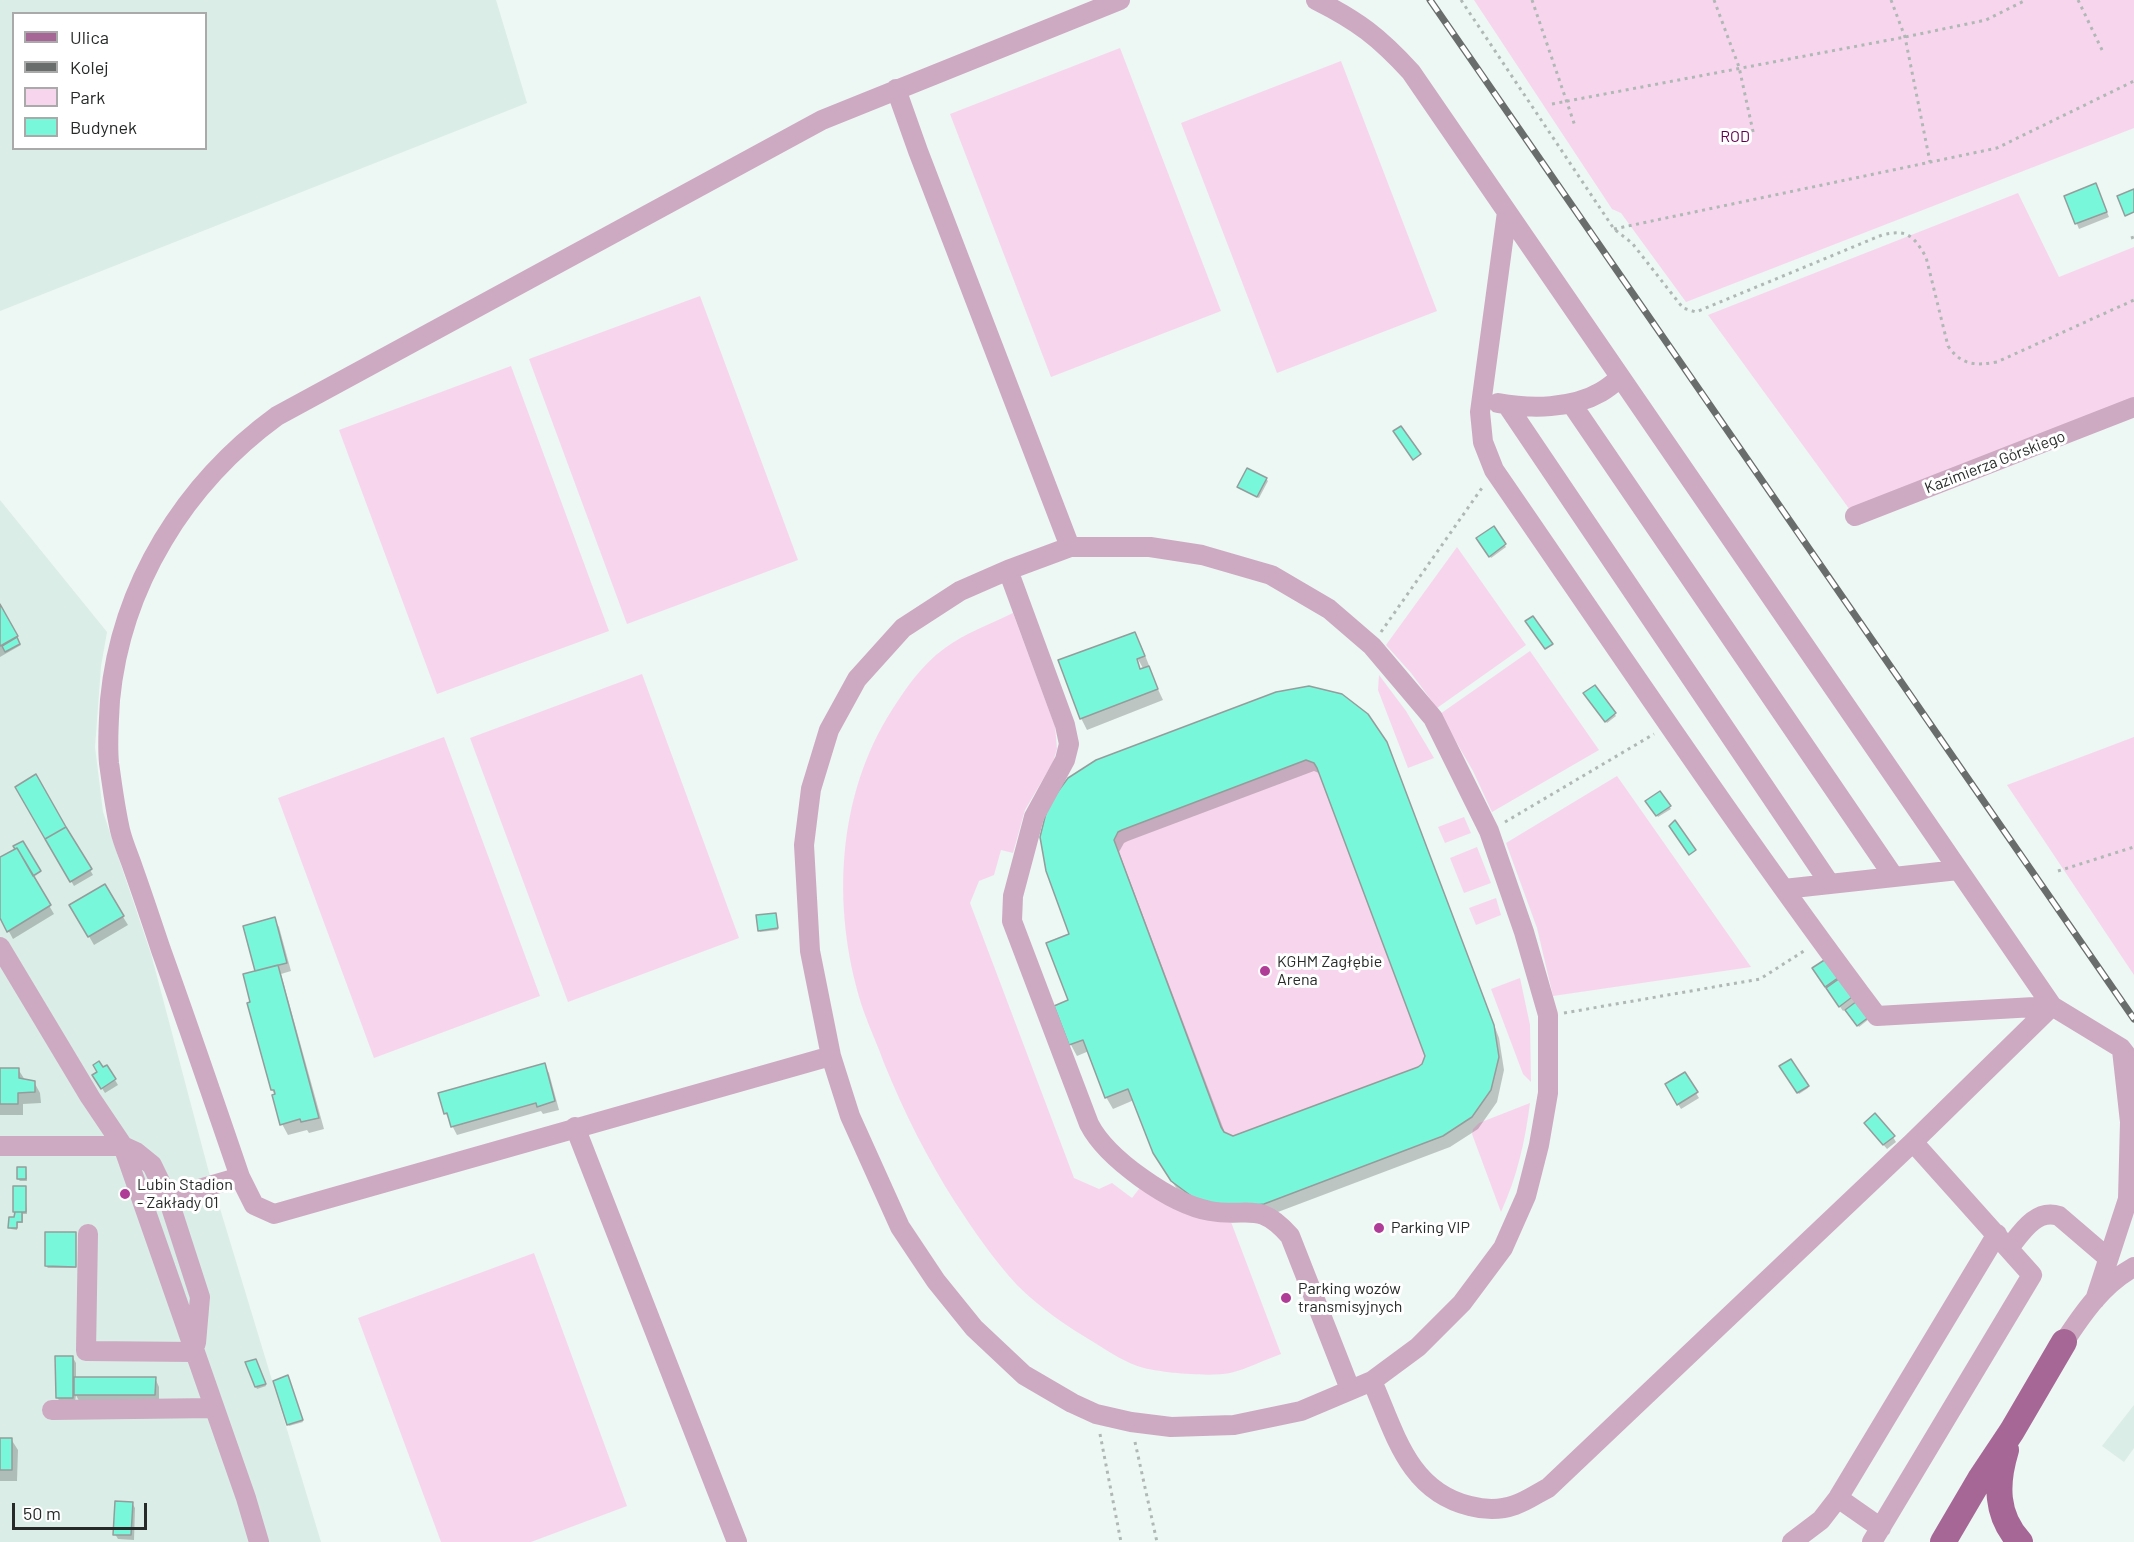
<!DOCTYPE html>
<html>
<head>
<meta charset="utf-8">
<style>
	body { margin:0 }
	#map { position:relative; width:2134px; height:1542px; overflow:hidden; background:#edf7f4; font-family:Barlow,sans-serif }
	canvas { display:block }
	.legend { position:absolute; left:12px; top:12px; width:195px; height:138px; box-sizing:border-box; background:#fff; border:2px solid #a9aaa9; margin:0; padding:8px 10px; list-style:none; font-size:18px; color:#272a29 }
	.legend li { display:flex; align-items:center; gap:12px; height:30px }
	.legend b { width:30px; border:2px solid #a9aaa9 }
	.scale { position:absolute; left:12px; top:1503px; width:135px; height:27px; box-sizing:border-box; border:3px solid #272a29; border-top:0; padding-left:8px; font-size:18px; line-height:21px; white-space:nowrap; color:#272a29; -webkit-text-stroke:4px #fff; paint-order:stroke }
</style>
</head>
<body>
<div id="map">
<canvas width="2134" height="1542"></canvas>
<ul class="legend">
<li><b style="height:8px;background:#a76796"></b>Ulica</li>
<li><b style="height:8px;background:#696e6c"></b>Kolej</li>
<li><b style="height:16px;background:#f7d6ed"></b>Park</li>
<li><b style="height:16px;background:#79f7db"></b>Budynek</li>
</ul>
<div class="scale">50 m</div>
</div>
<script>
const ctx = document.querySelector('canvas').getContext('2d');
ctx.lineJoin = 'round';
function fill(path, color) { ctx.fillStyle = color; ctx.fill(path, 'evenodd'); }
function strokePath(path, color, width, dash) { ctx.strokeStyle = color; ctx.lineWidth = width; ctx.lineCap = dash ? 'butt' : 'round'; ctx.setLineDash(dash || []); ctx.stroke(path); }
function drawText(font, color, halo, rows, align = 'center') {
  ctx.font = font + ' Barlow,sans-serif'; ctx.lineWidth = 6; ctx.setLineDash([]); ctx.textBaseline = 'middle'; ctx.strokeStyle = halo; ctx.fillStyle = color; for (const [text, x, y, turn = 0] of rows) {
    ctx.save(); ctx.translate(x, y); ctx.rotate((+turn || 0) * Math.PI / 180); ctx.textAlign = isNaN(turn) ? turn : align; if (halo) ctx.strokeText(text, 0, 0); ctx.fillText(text, 0, 0); ctx.restore();
  }
}
const built = new Path2D(`
	M0 0H496L527 103 0 311ZM14 14H206V148H14Z
	M0 500 107 632 101 666 95 747 103 812 151 954 208 1169 321 1542H0Z
	M2134 1405V1448L2124 1462 2102 1446Z`);
const green = new Path2D(`
	M1474 0H2134V128L1686 302 1621 213 1612 209Z
	M1120 48 1221 311 1051 377 950 114Z
	M1341 61 1437 311 1277 373 1181 123Z
	M2018 193 2059 277 2134 247V398L1850 510 1708 315Z
	M700 296 798 560 627 624 529 359Z
	M511 366 609 631 437 694 339 430Z
	M1457 547 1526 645 1437 708 1411 673 1386 645Z
	M1013 613 1055 726 1057 749 1053 762 1025 810 1013 853 1001 850 994 875 979 881 970 903 1074 1178 1099 1189 1112 1183 1132 1198 1142 1185C1174 1210 1190 1219 1231 1222L1281 1354C1264 1360 1247 1369 1230 1373 1210 1377 1164 1373 1144 1368 1126 1363 1111 1353 1095 1343 1068 1327 1040 1308 1017 1285 994 1260 974 1231 955 1202 927 1158 904 1112 884 1063 878 1046 870 1029 864 1012 832 917 835 805 887 718 903 692 920 666 945 648 965 633 991 624 1013 613Z
	M1530 651 1599 750 1492 812 1473 771 1440 714Z
	M642 674 739 938 568 1002 470 738Z
	M1379 675 1406 711 1434 758 1408 768 1378 690Z
	M1309 686 1342 694 1368 714 1387 742 1499 1057 1491 1090 1472 1117 1443 1136 1264 1204 1171 1181 1153 1153 1128 1089 1105 1098 1083 1040 1069 1045 1054 1006 1068 1000 1046 943 1069 933 1046 871 1040 837 1048 805 1068 778 1096 760 1276 692Z
	M444 737 540 996 374 1058 278 798Z
	M2134 737V975L2007 785Z
	M1617 776 1751 967 1553 996 1537 928 1506 843Z
	M1464 817 1471 833 1445 843 1438 827Z
	M1477 847 1491 883 1464 893 1450 858Z
	M1496 898 1501 915 1476 925 1469 908Z
	M1520 978 1530 1025 1531 1082 1523 1074 1491 989Z
	M1530 1103C1525 1142 1517 1177 1501 1212L1472 1134 1473 1129 1479 1123Z
	M534 1253 627 1506 531 1542H441L358 1318Z`);
const shadow = new Path2D(`
	M2098 190 2109 217 2079 229 2066 197Z
	M1266 479 1268 481 1259 498 1240 489Z
	M1493 528 1506 547 1491 558 1478 539Z
	M0 606 21 645 0 657Z
	M1134 633 1141 645 1150 668H1148L1163 700 1087 730 1081 718ZM1134 652 1144 670H1141L1132 653Z
	M1594 687 1616 716 1607 723 1585 693Z
	M1385 742 1392 755 1499 1038 1504 1070 1497 1102 1478 1129 1450 1147 1270 1215 1179 1192 1161 1165 1134 1100 1113 1109 1106 1097 1089 1051 1077 1056 1071 1045 1056 1006 1070 1001 1071 934 1050 806ZM1314 771 1321 774 1427 1056 1423 1065 1233 1138 1225 1133 1119 852 1124 843 1128 841Z
	M36 776 93 875 74 886 50 845Z
	M1659 793 1671 809 1658 817 1647 802Z
	M22 843 32 879 40 873 33 878 54 914 13 939 0 915V859L17 850 15 847Z
	M104 886 128 925 94 945 71 905Z
	M776 917 778 930 760 932 759 930Z
	M274 919 279 927 291 971 281 974 324 1129 309 1133 307 1130 288 1135 282 1124 275 1095 272 1090 252 1003 258 972Z
	M1817 974 1843 978 1869 1019 1859 1027 1846 1009 1843 1011Z
	M1791 1061 1808 1088 1799 1094 1781 1066Z
	M544 1065 549 1073 559 1110 543 1114 541 1111 457 1135 446 1114 440 1094Z
	M107 1067 118 1085 105 1093 94 1076Z
	M0 1069H18L25 1080 34 1082 40 1093 41 1103 23 1104V1115H0Z
	M1684 1074 1699 1098 1681 1109 1667 1085Z
	M1869 1128 1893 1137 1896 1142 1887 1149Z
	M26 1168 27 1181H20L18 1179Z
	M25 1188 27 1214H23V1223H18L17 1230 11 1229 10 1227 16 1219Z
	M75 1233 76 1268H48L46 1266Z
	M73 1358 76 1363V1379L155 1378 159 1387V1403H80L76 1395 75 1402H60L57 1397Z
	M263 1377 266 1386 257 1389 256 1387Z
	M289 1379 303 1422 289 1426 288 1424Z
	M0 1439H11L18 1450 17 1481H0Z
	M132 1503 135 1508 134 1540 118 1539 115 1534Z`);
const building = new Path2D(`
	M2096 183 2107 212 2075 224 2064 196Z
	M2134 189V212L2125 216 2117 196Z
	M1401 426 1421 454 1413 460 1393 431Z
	M1247 468 1267 478 1257 497 1237 487Z
	M1494 526 1506 544 1489 557 1476 538Z
	M0 604 18 636 0 646Z
	M1533 616 1553 644 1545 649 1525 621Z
	M1135 632 1145 656 1137 659 1140 669 1149 666 1158 689 1080 719 1058 660Z
	M17 637 20 644 5 652 2 646Z
	M1595 685 1616 713 1605 722 1583 693Z
	M1309 686 1342 694 1368 714 1387 742 1494 1025 1499 1057 1491 1090 1472 1117 1443 1136 1264 1204 1230 1208 1198 1201 1171 1181 1153 1153 1128 1089 1105 1098 1083 1040 1069 1045 1054 1006 1068 1000 1046 943 1069 934 1046 871 1040 837 1048 805 1068 778 1096 760 1276 692ZM1306 760 1314 763 1317 768 1425 1056 1422 1064 1418 1067 1233 1136 1224 1132 1221 1127 1114 840 1118 832 1122 830Z
	M36 774 66 827 45 839 15 787Z
	M1660 791 1671 806 1656 816 1645 801Z
	M1675 820 1696 850 1689 855 1669 826Z
	M66 827 92 869 70 882 45 839Z
	M23 841 41 871 33 876 17 848 15 849 13 846Z
	M17 848 51 905 7 932 0 918V857Z
	M105 884 124 916 88 937 69 905Z
	M776 913 778 928 758 931 756 915Z
	M275 917 287 963 255 971 243 926Z
	M1829 957 1842 975 1825 987 1812 968Z
	M278 965 319 1118 301 1122 300 1119 280 1125 272 1095 275 1094 274 1090H271L247 1003 250 1002 243 974Z
	M1843 976 1856 994 1839 1007 1826 988Z
	M1857 1001 1869 1017 1857 1026 1845 1010Z
	M1791 1059 1809 1086 1797 1093 1779 1066Z
	M99 1061 103 1067 107 1065 116 1079 101 1089 92 1075 97 1072 93 1065Z
	M545 1063 555 1101 537 1107 536 1103 451 1127 447 1113 444 1114 438 1093Z
	M0 1068H19V1078L35 1081V1092L18 1093V1104H0Z
	M1685 1072 1698 1092 1677 1105 1665 1084Z
	M1875 1113 1895 1136 1883 1145 1864 1123Z
	M17 1167H26V1179H17Z
	M13 1186H26V1212H13Z
	M15 1212H22V1222H17V1228H8L9 1217H14Z
	M45 1232H76V1267L45 1266Z
	M55 1356H73V1398H56Z
	M256 1359 266 1384 255 1387 245 1362Z
	M288 1375 303 1420 287 1425 273 1381Z
	M74 1377H156L155 1395H74Z
	M0 1438H12V1470H0Z
	M115 1501 133 1502 131 1535H113Z`);
const path = new Path2D(`
	M1461 0 1614 229 1632 243 1683 308 1696 312 1882 235C1907 229 1913 235 1926 257L1948 346C1961 365 1975 366 1997 362L2134 300
	M1532 0 1575 126
	M1714 0 1739 67 1754 136
	M1891 0 1905 37 1930 162
	M2078 0 2104 54
	M1552 104 1905 37 1986 20 2026 0
	M1614 229 1997 148 2134 81
	M2131 238 2134 237
	M1381 632 1484 485
	M1505 822 1654 734
	M2058 871 2134 847
	M1564 1013 1760 979 1807 949
	M1100 1434 1121 1542
	M1135 1442 1157 1542`);
const minor = new Path2D(`
	M1316 0C1358 21 1379 37 1411 72L2052 1006 2121 1048 2134 1065
	M896 89 918 151 1070 547
	M1498 403C1530 409 1572 409 1601 392 1608 388 1614 383 1620 378
	M1571 403 1894 877
	M1507 405 1830 884
	M1855 516 2134 407
	M1070 547H1150L1202 555 1271 575 1329 609 1372 646 1433 718 1489 831 1524 932 1548 1015V1093L1539 1145 1526 1196 1503 1248 1462 1303 1418 1347 1372 1381 1301 1411 1234 1425 1171 1427 1131 1422 1096 1414 1072 1403 1024 1375 974 1328 936 1281 900 1227 850 1116 831 1056 810 951 804 845 811 789 829 730 857 679 903 628 960 591 1008 570Z
	M1008 570 1065 725 1069 744 1065 760 1034 817 1013 896 1012 921 1089 1124C1107 1159 1171 1204 1210 1211 1249 1218 1258 1200 1290 1236L1350 1389
	M1784 889 1958 870
	M0 947 90 1097 123 1146 246 1498 259 1542
	M575 1127 737 1542
	M0 1146H123L136 1152 152 1165 168 1198 200 1297 196 1343
	M240 1177C214 1101 188 1025 161 950 152 923 143 896 133 868 129 856 123 843 120 830 115 808 112 785 109 763 107 742 109 720 110 700 121 585 185 483 277 416L822 120 1120 0
	M143 1203 168 1198 240 1177 254 1205 274 1214 831 1056
	M88 1234 86 1351 195 1352
	M2009 1248C2021 1233 2036 1208 2059 1216L2108 1258
	M2095 1300 2128 1199 2130 1122 2122 1050
	M2064 1342C2083 1313 2103 1284 2134 1267
	M1372 1381C1395 1433 1408 1491 1470 1506 1485 1510 1501 1510 1515 1505 1527 1501 1538 1493 1548 1488L1913 1142 2052 1006 1877 1016C1743 838 1620 653 1494 470L1483 442 1480 412 1507 212
	M52 1410 214 1408
	M1838 1498 1881 1528
	M1792 1542 1821 1520 1838 1498 1997 1234
	M1872 1542 2032 1275 1913 1142`);
const major = new Path2D(`
	M2006 1450C1996 1483 1995 1515 2020 1542
	M1943 1542 1980 1479 2012 1431 2064 1342`);
const rail = new Path2D(`
	M1430 0 2134 1019`);
const markers = [
	[1265,971,6,"#af3d97"],
	[125,1194,6,"#af3d97"],
	[1379,1228,6,"#af3d97"],
	[1286,1298,6,"#af3d97"]
];
const parkNames = [
	["ROD",1735,137]
];
const streetNames = [
	["Kazimierza Górskiego",1995,462,-21]
];
const poiNames = [
	["KGHM Zagłębie",1277,962],
	["Arena",1277,980],
	["Lubin Stadion",137,1185],
	["- Zakłady 01",137,1203],
	["Parking VIP",1391,1228],
	["Parking wozów",1298,1289],
	["transmisyjnych",1298,1307]
];
fill(built, '#daede7');
fill(green, '#f7d6ed');
fill(shadow, '#0003');
fill(building, '#79f7db');
strokePath(building, '#949d9b', 1.5);
strokePath(path, '#b0b8b6', 3, [3, 4.5]);
strokePath(minor, '#cda9c2', 20);
strokePath(major, '#a76796', 26);
strokePath(rail, '#696e6c', 7);
strokePath(rail, '#fff', 4.5, [14]);
for (const [x, y, r, color] of markers) { const dot = new Path2D(); dot.arc(x, y, r, 0, 2 * Math.PI); ctx.fillStyle = color; ctx.fill(dot); strokePath(dot, '#fff', 2); }
drawText('16px', '#610051', '#fff', parkNames);
drawText('16px', '#272a29', '#fff', streetNames);
drawText('16px', '#272a29', '#fff', poiNames, 'left');
</script>
</body>
</html>
